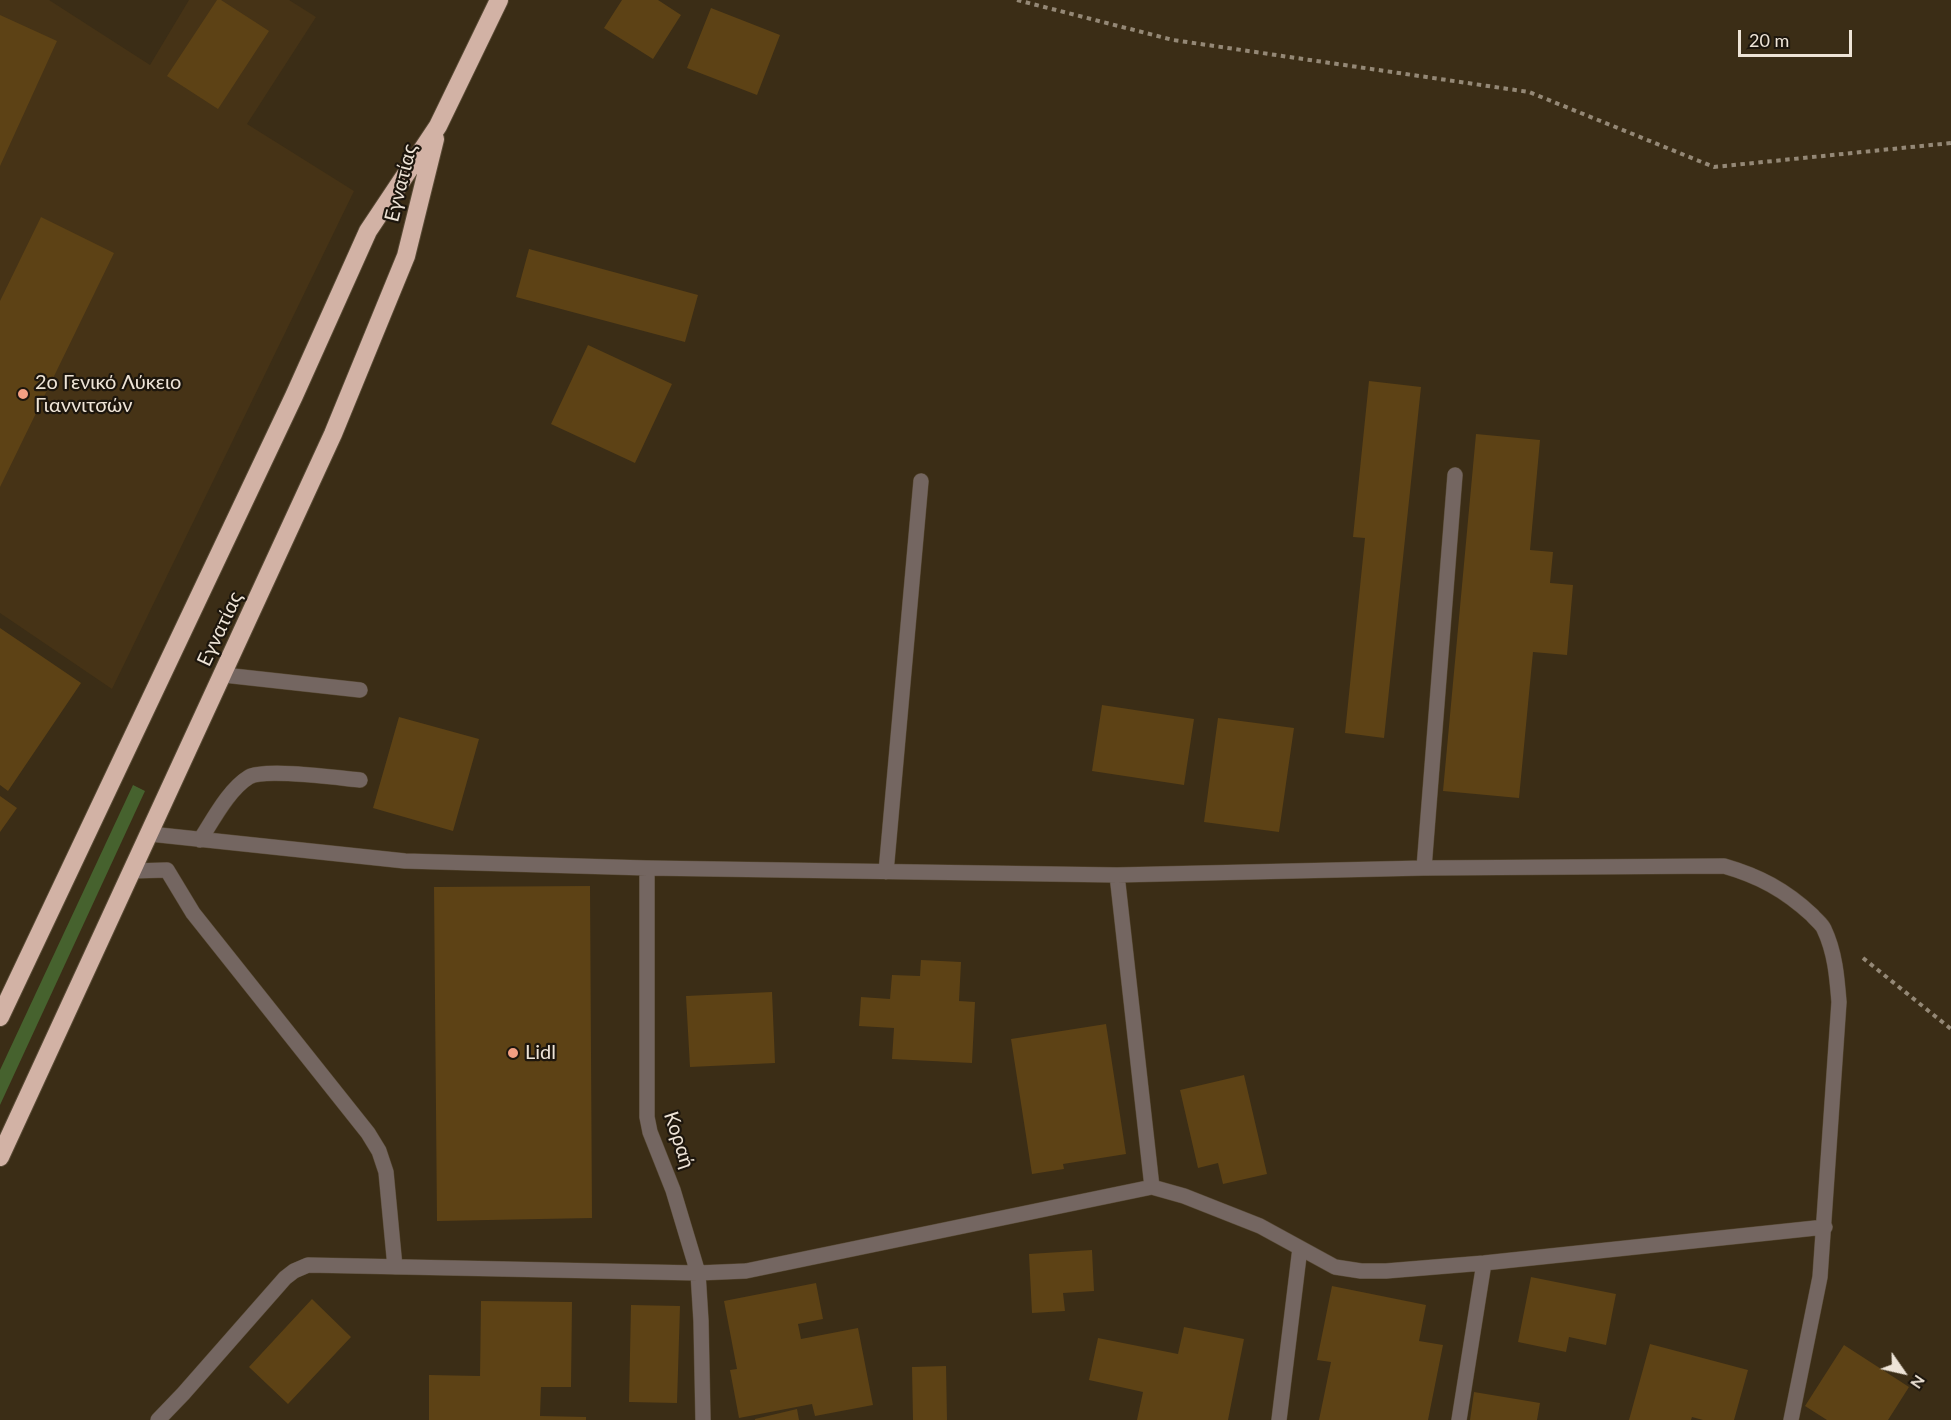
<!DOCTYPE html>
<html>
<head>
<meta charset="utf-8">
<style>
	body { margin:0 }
	#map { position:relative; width:1951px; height:1420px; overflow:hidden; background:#3b2d16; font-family:Lato,sans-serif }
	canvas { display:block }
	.north { position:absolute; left:1873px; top:1342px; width:60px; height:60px; -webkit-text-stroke:4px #1d160d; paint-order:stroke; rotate:124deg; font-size:16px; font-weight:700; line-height:24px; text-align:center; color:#eee4d7 }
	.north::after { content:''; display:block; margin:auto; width:21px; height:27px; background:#eee4d7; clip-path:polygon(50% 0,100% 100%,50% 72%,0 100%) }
	.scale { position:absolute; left:1738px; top:30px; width:114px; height:27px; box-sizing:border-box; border:3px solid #eee4d7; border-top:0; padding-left:8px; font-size:18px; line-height:21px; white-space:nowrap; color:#eee4d7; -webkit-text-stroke:4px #1d160d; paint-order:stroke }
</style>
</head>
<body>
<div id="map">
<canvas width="1951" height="1420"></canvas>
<div class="north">N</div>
<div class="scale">20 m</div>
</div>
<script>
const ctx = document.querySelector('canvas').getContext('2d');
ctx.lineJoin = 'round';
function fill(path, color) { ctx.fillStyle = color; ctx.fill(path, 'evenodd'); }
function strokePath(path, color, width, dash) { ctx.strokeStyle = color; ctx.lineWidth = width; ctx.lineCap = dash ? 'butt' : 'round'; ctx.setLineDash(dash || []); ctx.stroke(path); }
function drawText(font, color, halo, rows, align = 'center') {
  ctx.font = font + ' Lato,sans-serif'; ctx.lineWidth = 4.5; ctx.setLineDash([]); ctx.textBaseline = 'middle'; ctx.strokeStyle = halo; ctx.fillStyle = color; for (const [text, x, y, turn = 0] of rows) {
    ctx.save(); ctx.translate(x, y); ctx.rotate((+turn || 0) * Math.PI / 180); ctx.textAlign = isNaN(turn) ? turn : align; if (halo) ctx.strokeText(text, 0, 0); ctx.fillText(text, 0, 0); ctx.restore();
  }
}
const built = new Path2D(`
	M0 0H49L150 65 189 0H289L316 17 247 124 354 191 112 689 0 613Z`);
const green = new Path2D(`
	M133 785 145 791 0 1105V1070Z`);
const building = new Path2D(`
	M217 0H221L269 31 218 109 167 76Z
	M622 0H658L681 15 653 59 604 28Z
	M711 8 780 35 757 95 687 68Z
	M0 15 57 41 0 166Z
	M41 217 114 253 0 487V301Z
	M529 249 698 295 685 342 516 297Z
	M588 345 672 384 635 463 551 424Z
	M1369 381 1421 387 1384 738 1345 733 1365 538 1353 537Z
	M1476 434 1540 440 1530 550 1553 552 1550 583 1573 585 1567 655 1533 652 1519 798 1443 791Z
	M0 628 81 683 8 791 0 785Z
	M1102 705 1194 719 1184 785 1092 771Z
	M399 717 479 739 453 831 373 808Z
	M1218 718 1294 728 1279 832 1204 822Z
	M0 796 17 808 0 832Z
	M590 886 592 1218 437 1221 434 887Z
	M921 960 961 962 959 1001 975 1002 972 1063 892 1059 894 1028 859 1026 861 997 890 999 892 975 920 976Z
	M772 992 775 1063 690 1067 686 996Z
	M1106 1024 1126 1154 1063 1164 1064 1169 1032 1174 1011 1039Z
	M1244 1075 1267 1174 1223 1184 1218 1163 1198 1168 1180 1090Z
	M1092 1250 1094 1291 1063 1293 1065 1311 1032 1313 1029 1254Z
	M1531 1277 1616 1294 1606 1345 1569 1337 1566 1352 1518 1342Z
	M816 1283 823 1319 798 1324 801 1339 858 1328 873 1405 815 1416 812 1404 739 1418 730 1370 737 1369 724 1301Z
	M1332 1286 1426 1305 1419 1341 1443 1345 1428 1420H1319L1331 1362 1317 1360Z
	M312 1299 351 1337 288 1404 249 1367Z
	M481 1301 572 1302 571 1387H541L540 1416 586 1417V1420H429V1375L480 1376Z
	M631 1305 680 1306 677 1403 629 1402Z
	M1184 1327 1244 1339 1228 1420H1137L1143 1392 1089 1380 1098 1338 1178 1354Z
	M1650 1344 1748 1370 1734 1420H1703L1692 1417 1691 1420H1629Z
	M1844 1345 1909 1387 1888 1420H1827L1805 1406Z
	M946 1366 947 1420H913L912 1367Z
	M1474 1392 1540 1403 1537 1420H1470Z
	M797 1409 799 1420H755V1419Z`);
const path = new Path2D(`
	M1017 0 1173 40 1529 92 1714 167 1951 143
	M1863 958 1951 1029`);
const minor = new Path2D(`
	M224 675 360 690
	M150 834 405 861 647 868 1117 875 1424 868 1724 866C1759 876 1785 890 1812 915 1816 920 1822 924 1824 929 1835 952 1837 977 1839 1002L1820 1277 1791 1420
	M200 840C213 820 229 789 249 777 265 768 339 778 360 780
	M647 868V1117L650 1132 673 1190 698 1273 701 1321 703 1420
	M1424 868 1455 475
	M131 871 167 870 193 913 368 1133 379 1151 386 1172 395 1267
	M886 872 921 481
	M1117 875 1152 1187
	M158 1420 183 1394 285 1278 294 1271 308 1265 698 1273 746 1271 1152 1187 1184 1196 1260 1226 1335 1267 1361 1271H1386L1484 1263 1825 1227
	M1279 1420 1300 1248
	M1459 1420 1484 1263`);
const highway = new Path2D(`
	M0 1017 294 396 368 231 438 126 499 0
	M0 1157 333 434 406 256 435 139`);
const markers = [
	[23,394,6,"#f39f83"],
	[513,1053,6,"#f39f83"]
];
const streetNames = [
	["Εγνατίας",401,183,-76],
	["Εγνατίας",220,629,-65],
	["Κοραή",679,1140,72]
];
const poiNames = [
	["2ο Γενικό Λύκειο",35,383],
	["Γιαννιτσών",35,406],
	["Lidl",525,1053]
];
fill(built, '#463316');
fill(green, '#46622e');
fill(building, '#5d4215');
strokePath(minor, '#584a35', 16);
strokePath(highway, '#584a35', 20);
strokePath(path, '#948876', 4, [4.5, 4.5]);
strokePath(minor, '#746661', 15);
strokePath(highway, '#d2b2a5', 18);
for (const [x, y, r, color] of markers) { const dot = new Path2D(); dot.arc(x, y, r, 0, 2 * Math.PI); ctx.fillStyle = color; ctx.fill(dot); strokePath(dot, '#1d160d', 2); }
drawText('20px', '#eee4d7', '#1d160d', streetNames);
drawText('20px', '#eee4d7', '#1d160d', poiNames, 'left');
</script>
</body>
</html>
